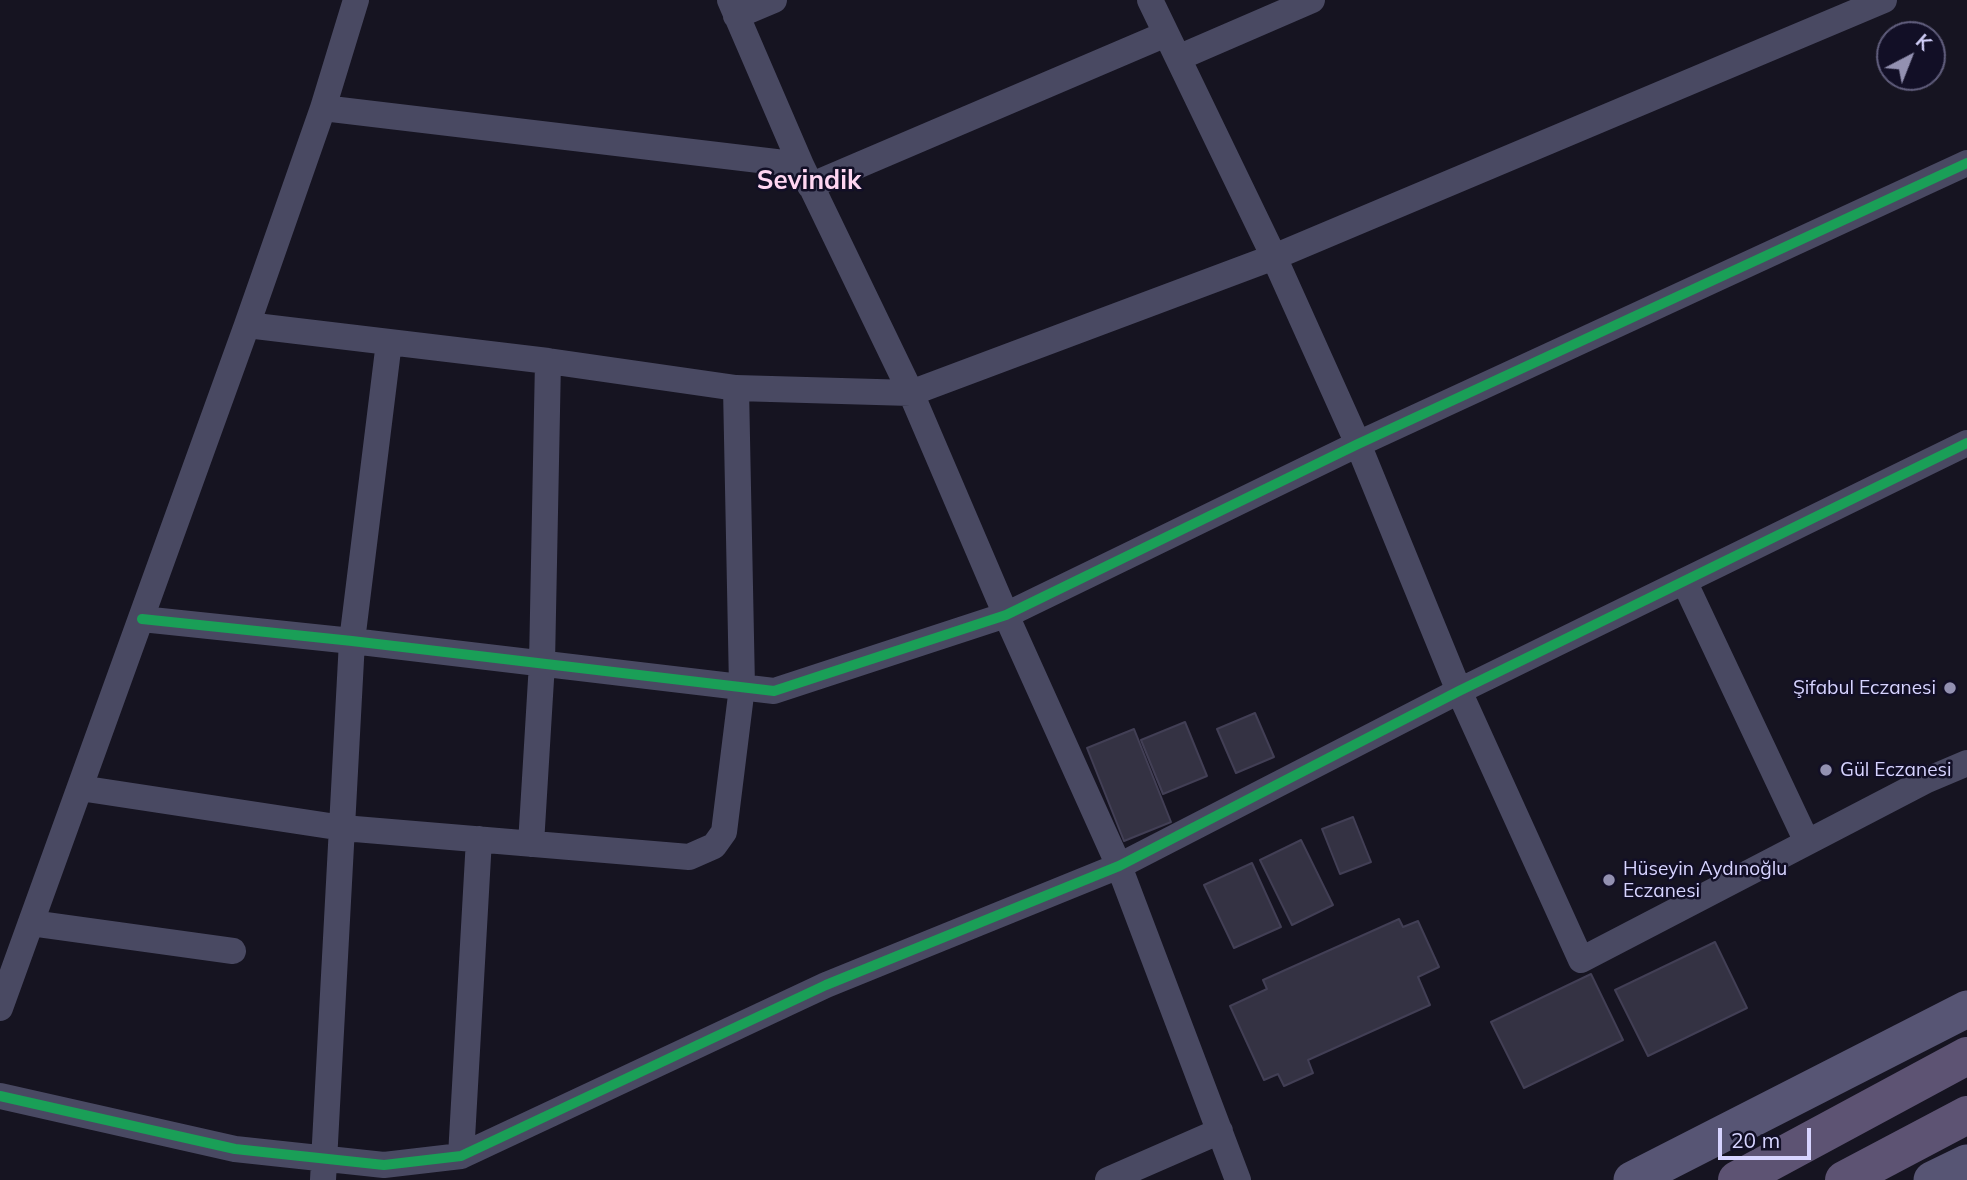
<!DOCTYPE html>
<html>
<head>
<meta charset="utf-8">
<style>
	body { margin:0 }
	#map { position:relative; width:1967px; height:1180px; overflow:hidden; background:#161421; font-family:Mulish,sans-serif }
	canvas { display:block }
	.north { position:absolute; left:1876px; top:21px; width:70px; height:70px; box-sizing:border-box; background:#120f26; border:2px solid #615e7d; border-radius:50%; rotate:42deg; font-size:19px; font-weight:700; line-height:28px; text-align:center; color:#d7d4ff }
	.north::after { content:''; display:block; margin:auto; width:24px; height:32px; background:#9391b1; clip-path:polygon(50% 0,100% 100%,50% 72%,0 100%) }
	.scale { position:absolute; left:1718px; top:1128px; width:93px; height:32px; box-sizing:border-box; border:4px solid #d7d4ff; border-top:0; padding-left:9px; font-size:21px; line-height:24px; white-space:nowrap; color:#d7d4ff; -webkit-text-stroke:5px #120f26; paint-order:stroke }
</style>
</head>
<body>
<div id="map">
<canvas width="1967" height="1180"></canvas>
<div class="north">K</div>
<div class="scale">20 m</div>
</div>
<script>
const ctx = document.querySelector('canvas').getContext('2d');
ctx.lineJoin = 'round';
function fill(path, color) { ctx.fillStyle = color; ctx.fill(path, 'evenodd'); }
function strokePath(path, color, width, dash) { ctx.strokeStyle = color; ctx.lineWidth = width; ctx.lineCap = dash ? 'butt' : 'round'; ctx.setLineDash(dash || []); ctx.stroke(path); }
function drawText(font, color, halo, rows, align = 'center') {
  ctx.font = font + ' Mulish,sans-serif'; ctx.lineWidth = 5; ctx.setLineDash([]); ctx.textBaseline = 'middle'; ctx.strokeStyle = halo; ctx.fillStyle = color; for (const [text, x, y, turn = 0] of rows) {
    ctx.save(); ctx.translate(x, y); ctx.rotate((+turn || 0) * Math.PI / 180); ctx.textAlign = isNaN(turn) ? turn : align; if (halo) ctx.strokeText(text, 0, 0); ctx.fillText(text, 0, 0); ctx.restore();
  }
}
const building = new Path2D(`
	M1255 713 1274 757 1236 773 1217 729Z
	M1185 722 1207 776 1163 794 1141 740Z
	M1134 729 1171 822 1124 841 1087 748Z
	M1353 817 1371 862 1340 874 1322 829Z
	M1301 840 1333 905 1292 925 1260 860Z
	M1252 863 1281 927 1234 948 1204 885Z
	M1399 919 1403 927 1418 921 1439 967 1418 977 1430 1005 1308 1060 1313 1073 1284 1086 1278 1074 1264 1080 1230 1006 1267 989 1263 980Z
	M1715 942 1747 1008 1648 1056 1615 990Z
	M1591 974 1623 1040 1524 1088 1491 1022Z`);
const minor = new Path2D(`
	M730 0 801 165 911 393 1006 615 1119 866 1238 1180
	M1150 0 1274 257 1358 444 1459 691 1581 960 1927 780 1967 763
	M736 16 774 0
	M1178 58 1312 0
	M323 108 801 165
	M810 186 1166 34
	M247 325 548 361 736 388 911 393 1274 257 1884 0
	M1684 581 1807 842
	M142 619 352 641 774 691 1006 615 1358 444 1967 163
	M80 788 343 828 689 857 714 846 724 832 742 687 736 388
	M531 844 542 663 548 361
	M31 923 233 951
	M0 1008 247 325 323 108 356 0
	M0 1096 235 1149 384 1165 461 1156 826 985 1119 866 1459 691 1967 443
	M461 1156 479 839
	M323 1180 352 641 389 342
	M1108 1180 1220 1131`);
const secondary = new Path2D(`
	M1632 1180 1967 1009
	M1932 1180 1967 1163`);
const primary = new Path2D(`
	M1737 1180 1967 1056
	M1844 1180 1967 1115`);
const cycleway = new Path2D(`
	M142 619 352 641 774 691 1006 615 1358 444 1967 163
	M0 1096 235 1149 384 1165 461 1156 826 985 1119 866 1459 691 1967 443`);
const markers = [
	[1950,688,7,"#9391b1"],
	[1826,770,7,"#9391b1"],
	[1609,880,7,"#9391b1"]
];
const poiNames = [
	["Şifabul Eczanesi",1936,688,"right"],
	["Gül Eczanesi",1840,770],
	["Hüseyin Aydınoğlu",1623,869],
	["Eczanesi",1623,891]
];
const districtNames = [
	["Sevindik",809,181]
];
fill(building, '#343243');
strokePath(building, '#423f55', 2);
strokePath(minor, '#494962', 26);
strokePath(secondary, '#575574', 37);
strokePath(primary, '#5d5373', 38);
strokePath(cycleway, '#1a9f57', 10);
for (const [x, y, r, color] of markers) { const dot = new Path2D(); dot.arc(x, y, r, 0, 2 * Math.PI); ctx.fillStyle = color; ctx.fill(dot); strokePath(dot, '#120f26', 2.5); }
drawText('19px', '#d7d4ff', '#120f26', poiNames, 'left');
drawText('bold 26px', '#ffd6f1', '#120f26', districtNames);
</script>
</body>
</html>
